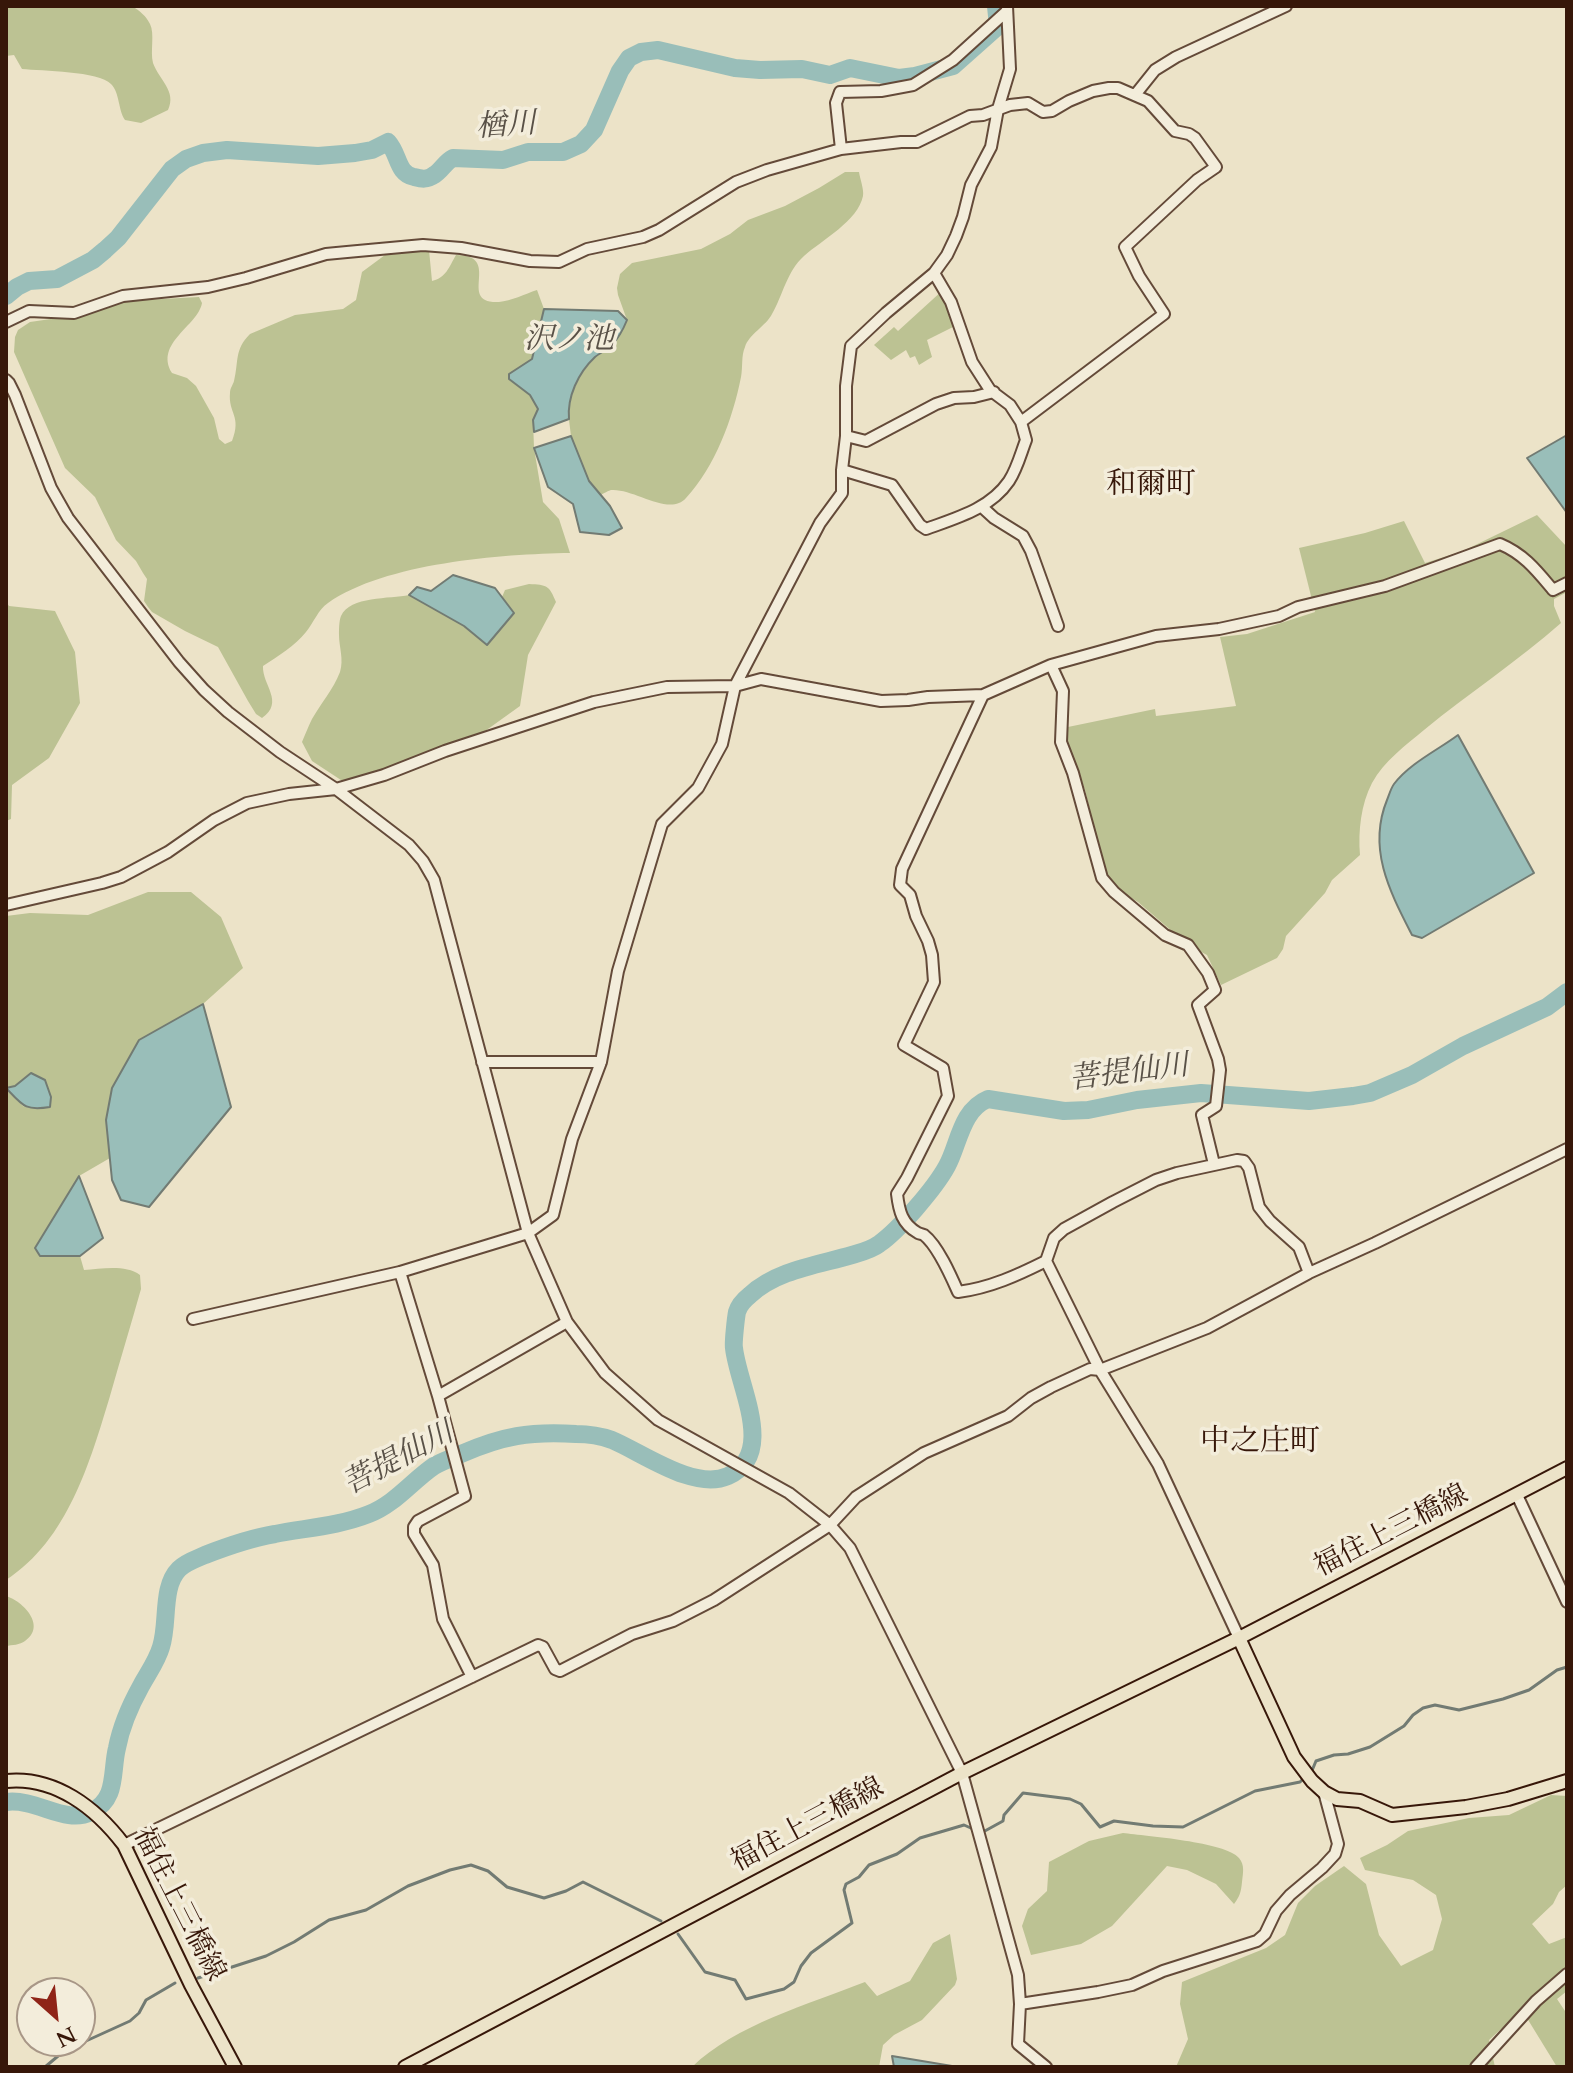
<!DOCTYPE html>
<html>
<head>
<meta charset="utf-8">
<style>
	body { margin:0 }
	#map { position:relative; width:1573px; height:2073px; overflow:hidden; background:#ece3c8; font-family:Cardo,serif }
	canvas { display:block }
	.frame { position:absolute; inset:0; border:8px solid #371709; pointer-events:none }
	.north { position:absolute; left:16px; top:1977px; width:80px; height:80px; box-sizing:border-box; background:#f3eddb; border:2px solid #a89787; border-radius:50%; rotate:153deg; font-size:22px; font-weight:700; line-height:32px; text-align:center; color:#371709 }
	.north::after { content:''; display:block; margin:auto; width:28px; height:36px; background:#8f2418; clip-path:polygon(50% 0,100% 100%,50% 72%,0 100%) }
</style>
</head>
<body>
<div id="map">
<canvas width="1573" height="2073"></canvas>
<div class="frame"></div>
<div class="north">N</div>
</div>
<script>
const ctx = document.querySelector('canvas').getContext('2d');
ctx.lineJoin = 'round';
function fill(path, color) { ctx.fillStyle = color; ctx.fill(path, 'evenodd'); }
function strokePath(path, color, width, dash) { ctx.strokeStyle = color; ctx.lineWidth = width; ctx.lineCap = dash ? 'butt' : 'round'; ctx.setLineDash(dash || []); ctx.stroke(path); }
function drawText(font, color, halo, rows, align = 'center') {
  ctx.font = font + ' Cardo,"Noto Serif JP",serif'; ctx.lineWidth = 7; ctx.setLineDash([]); ctx.textBaseline = 'middle'; ctx.strokeStyle = halo; ctx.fillStyle = color; for (const [text, x, y, turn = 0] of rows) {
    ctx.save(); ctx.translate(x, y); ctx.rotate((+turn || 0) * Math.PI / 180); ctx.textAlign = isNaN(turn) ? turn : align; if (halo) ctx.strokeText(text, 0, 0); ctx.fillText(text, 0, 0); ctx.restore();
  }
}
const green = new Path2D(`
	M6 6H132C140 11 146 16 150 24 155 34 150 51 153 63 159 80 177 91 168 110L141 123 125 120C118 110 120 93 111 84 99 71 42 71 22 69L14 55 6 56Z
	M845 172H859C860 179 864 189 863 196 858 221 822 240 804 256 787 271 783 295 772 314 766 326 749 334 745 347 741 356 743 367 741 377 733 418 715 467 686 498 669 517 634 488 611 490 610 490 602 494 601 495L589 481 571 436 567 404 581 374 595 357 613 344 615 337 621 333 627 320 618 295 617 288 620 274 632 263 701 249 730 234 748 220 785 206 819 188Z
	M429 250 432 281C446 278 449 267 456 255 504 255 455 304 499 302 511 301 525 294 537 290L544 309 532 359 509 374 530 395 538 409 533 420 534 448 543 502 559 519 570 553C501 554 385 563 328 603 318 610 314 622 306 632 295 646 278 656 263 666 262 685 285 702 262 718L256 714 248 701 218 647 185 631 152 612 148 607 144 601 147 579 143 573 136 561 116 540 95 497 65 468 14 352 15 337 18 330 30 322 92 313 125 301 199 297 202 303C198 326 154 343 172 373L187 378 196 386 214 418 219 439 225 444 232 441C242 416 228 413 230 393 230 388 233 385 234 381 239 361 234 350 250 334L295 315 343 309 356 300 362 272 385 255Z
	M943 290 957 325 927 340 932 357 919 365 915 356 910 358 906 350 891 360 874 345 894 327 898 331Z
	M1537 515 1567 547V592L1554 599V606L1561 623C1518 661 1469 693 1424 730 1406 745 1384 761 1372 783 1361 804 1358 831 1360 855L1332 880 1325 893 1286 936 1283 949 1277 958 1221 985 1207 955 1188 945 1138 902 1126 895 1111 882 1102 861 1085 790 1068 743V727L1155 709 1156 716 1236 706 1220 637 1247 634 1315 612 1299 548 1365 533 1404 521 1425 563 1463 551Z
	M529 584C547 585 549 585 556 602L528 655 520 706 481 734 380 772 344 782 312 761 302 742C305 735 308 727 312 719 321 703 333 690 340 672 344 659 339 647 339 635 339 629 339 621 341 616 350 596 390 599 409 595L464 626 487 645 514 613 502 597 505 590Z
	M6 602 9 606 55 611 75 652 80 703 49 758 12 785 11 819 6 821Z
	M148 892H191L221 917 243 968 203 1004 139 1040 106 1120 110 1158 79 1176 35 1248 40 1256H80L84 1270C101 1269 125 1264 140 1275L141 1289C131 1325 120 1360 110 1396 90 1462 68 1540 6 1580V1088L24 1107 15 1086 6 1088V916L30 913 88 915Z
	M6 1596C23 1601 47 1626 25 1641 20 1645 12 1645 6 1646Z
	M1551 1795 1567 1796V1885L1559 1892 1553 1904 1532 1924 1549 1944 1567 1937V1991L1557 1999 1567 2014V2067H1557L1522 2010 1489 2040 1495 2067H1176L1188 2039 1180 2004 1182 1982 1266 1948 1285 1935 1298 1903 1315 1886 1344 1866 1366 1884 1379 1935 1401 1966 1433 1950 1442 1919 1436 1895 1413 1880 1365 1870 1360 1858 1387 1845 1408 1831 1469 1818 1509 1815Z
	M1123 1833C1146 1836 1226 1842 1239 1858 1245 1865 1243 1873 1242 1882 1241 1892 1240 1896 1234 1904L1216 1884 1187 1870 1167 1866 1112 1926 1081 1944 1031 1955 1022 1926 1028 1909 1047 1891 1049 1862 1089 1841Z
	M950 1934 957 1979 955 1985 922 2020 894 2035 883 2045 879 2067H692C735 2025 809 2004 865 1982L877 1996 910 1981 933 1943Z`);
const water = new Path2D(`
	M544 309 618 311 627 320C623 330 618 339 611 346 606 350 600 353 595 357 578 373 567 397 569 419L534 432 533 420 538 409 530 395 509 379V374L532 359Z
	M1567 435V513L1527 458Z
	M571 436 589 481 610 506 622 528 609 535 580 532 573 504 548 487 534 448Z
	M453 575 495 588 514 613 487 645 464 626 409 595 417 587 431 591Z
	M1458 735 1534 873 1422 938 1412 935C1390 892 1367 849 1387 800 1389 795 1391 788 1394 784 1410 763 1438 750 1458 735Z
	M203 1004 231 1107 149 1207 121 1200 112 1180 106 1120 112 1088 139 1040Z
	M31 1073 45 1080 51 1097 50 1107C25 1111 23 1106 6 1088L15 1086Z
	M79 1176 103 1238 80 1256H40L35 1248Z
	M892 2056 958 2067H894Z`);
const stream = new Path2D(`
	M1311 1773 1316 1761 1334 1755 1348 1754 1370 1747 1404 1726 1413 1715 1423 1708 1435 1705 1459 1710 1503 1699 1529 1690 1557 1670 1567 1667
	M980 1831 983 1832 1003 1821 1004 1815 1023 1793 1070 1799 1081 1804 1100 1827 1114 1821 1153 1826 1183 1827 1255 1791 1300 1782 1303 1779
	M678 1934 705 1972 735 1980 746 1999 784 1989 794 1982 801 1966 811 1953 852 1923 844 1890 846 1884 859 1877 869 1865 897 1854 920 1838 964 1825 973 1829
	M198 1978 266 1956 294 1942 329 1920 366 1910 408 1886 450 1870 471 1865 488 1871 507 1887 544 1898 566 1891 583 1882 661 1921
	M45 2067 64 2051 130 2021 139 2013 146 2000 175 1983`);
const river = new Path2D(`
	M6 296 17 287 29 281 57 279 93 260 105 250 118 238 172 169 186 159 203 153 227 150 318 156 355 153 372 150 388 142C399 154 397 174 414 177 422 179 427 180 434 175 442 170 445 162 453 158L503 160 528 152H563L581 144 594 130 620 71 629 58 641 52 658 50 735 68 760 70 802 69 830 75 850 68 899 78 915 76 953 66 998 26 996 6
	M6 1802C37 1798 65 1825 91 1812 118 1799 111 1772 117 1748 121 1727 131 1704 141 1686 148 1673 157 1661 161 1647 169 1623 161 1587 179 1569 186 1562 196 1559 205 1555 228 1546 251 1538 275 1534 306 1528 339 1526 369 1514 395 1504 412 1481 434 1466 442 1461 452 1458 461 1454 502 1436 530 1431 576 1434 587 1434 601 1436 612 1440 643 1453 694 1491 728 1476 777 1454 738 1386 734 1348 733 1343 736 1317 737 1312 739 1305 745 1299 750 1295 777 1270 818 1265 852 1255 862 1252 871 1250 879 1244 899 1230 935 1188 947 1166 959 1144 961 1110 988 1099L1064 1111 1088 1110 1137 1100 1201 1093 1309 1101 1353 1096 1370 1093 1412 1075 1463 1046 1547 1007 1567 992`);
const minor = new Path2D(`
	M1135 95 1155 70 1176 57 1286 6
	M841 149 901 142H917L970 116 983 115 1010 105 1028 103 1043 112 1052 111 1069 101 1093 91 1109 88H1118L1148 101 1175 131 1189 134 1195 138 1216 167 1197 180 1125 247 1139 276 1164 314 1021 422
	M6 322 29 311 74 313 123 296 208 287 246 278 326 254 347 252 423 245 461 248 530 261 559 262 587 249 643 237 659 230 736 182 767 170 841 149 836 103 840 92 881 91 913 85 953 60 1007 11
	M6 380 9 383 15 395 51 488 68 518 179 662 204 690 228 712 280 752 336 789 409 845 423 861 434 880 528 1233 567 1322 605 1373 658 1420 789 1493 830 1525 850 1548 962 1773 1018 1975 1020 2004 1018 2044 1046 2067
	M846 436 866 441 936 404 954 398 974 397 994 392
	M842 470 892 485 920 525 926 529C956 518 990 509 1009 481 1017 469 1021 453 1026 440L1021 422 1010 405 990 390 972 362 951 302 934 273
	M982 507 994 518 1023 536 1031 551 1058 626
	M1051 665 1063 691 1061 742 1073 773 1102 878 1114 892 1165 935 1188 945 1208 973 1215 990 1198 1005 1218 1059 1220 1070 1216 1106 1202 1115 1214 1164
	M983 695 902 869 900 885 910 895 916 916 928 941 932 955 934 982 904 1045 943 1068 948 1096 907 1178 897 1194C899 1211 902 1224 918 1233 920 1234 922 1234 924 1235 938 1246 951 1276 958 1292 990 1288 1018 1275 1046 1261
	M6 905 102 883 121 877 168 852 214 820 247 803 289 794 336 789 384 775 445 751 594 702 667 687 735 686 761 679 881 701 908 700 928 697 983 695 1051 665 1156 636 1219 629 1279 616 1298 607 1385 586 1500 544C1524 554 1537 571 1553 590L1567 583
	M482 1062H601
	M400 1272 438 1396 465 1496 418 1521 414 1527V1534L433 1565 443 1619 472 1677
	M193 1319 400 1272 528 1233 553 1215 572 1139 601 1062 618 971 662 824 698 788 722 744 735 686 820 523 842 493V470L846 436V386L851 346 886 313 934 273 947 255 956 236 963 217 971 185 991 147 998 109 1010 69 1007 6
	M438 1396 567 1322
	M1517 1495 1567 1602
	M1239 1638 1158 1464 1100 1370 1046 1261 1054 1238 1064 1229 1113 1202 1156 1180 1177 1173 1237 1160 1244 1161 1249 1168 1259 1207 1270 1221 1299 1247 1309 1273
	M124 1845 538 1645 543 1647 555 1669 560 1671 632 1634 673 1621 714 1600 830 1525 856 1497 924 1453 1008 1416 1031 1398 1051 1387 1090 1369 1100 1370 1207 1328 1309 1273 1375 1243 1567 1149
	M1020 2004 1098 1992 1132 1985 1163 1971 1257 1941 1265 1934 1276 1911 1290 1895 1322 1868 1335 1854 1338 1844 1324 1792
	M1476 2067 1536 2001 1567 1974`);
const major = new Path2D(`
	M1239 1638 1294 1757 1312 1781 1324 1792 1337 1799 1360 1801 1392 1815 1466 1807 1508 1799 1567 1781
	M6 1781C55 1776 96 1808 124 1845L191 1985 235 2067
	M405 2067 962 1773 1239 1638 1567 1468`);
const streetNames = [
	["福住上三橋線",1392,1532,-27],
	["福住上三橋線",808,1826,-28],
	["福住上三橋線",178,1905,63]
];
const waterNames = [
	["楢川",506,127,-4],
	["沢ノ池",569,341],
	["菩提仙川",1129,1074,-7],
	["菩提仙川",399,1460,-28]
];
const neighbourhoodNames = [
	["和爾町",1151,486],
	["中之庄町",1260,1443]
];
fill(green, '#bcc293');
fill(water, '#99beb9');
strokePath(water, '#727b73', 2);
strokePath(stream, '#727b73', 3);
strokePath(river, '#99beb9', 18);
strokePath(minor, '#644a39', 14);
strokePath(major, '#371709', 16);
strokePath(minor, '#f3eddb', 10);
strokePath(major, '#ece3c8', 12);
drawText('28px', '#371709', '#f3eddb', streetNames);
drawText('italic 30px', '#595147', '#f3eddb', waterNames);
drawText('30px', '#371709', '#f3eddb', neighbourhoodNames);
</script>
</body>
</html>
